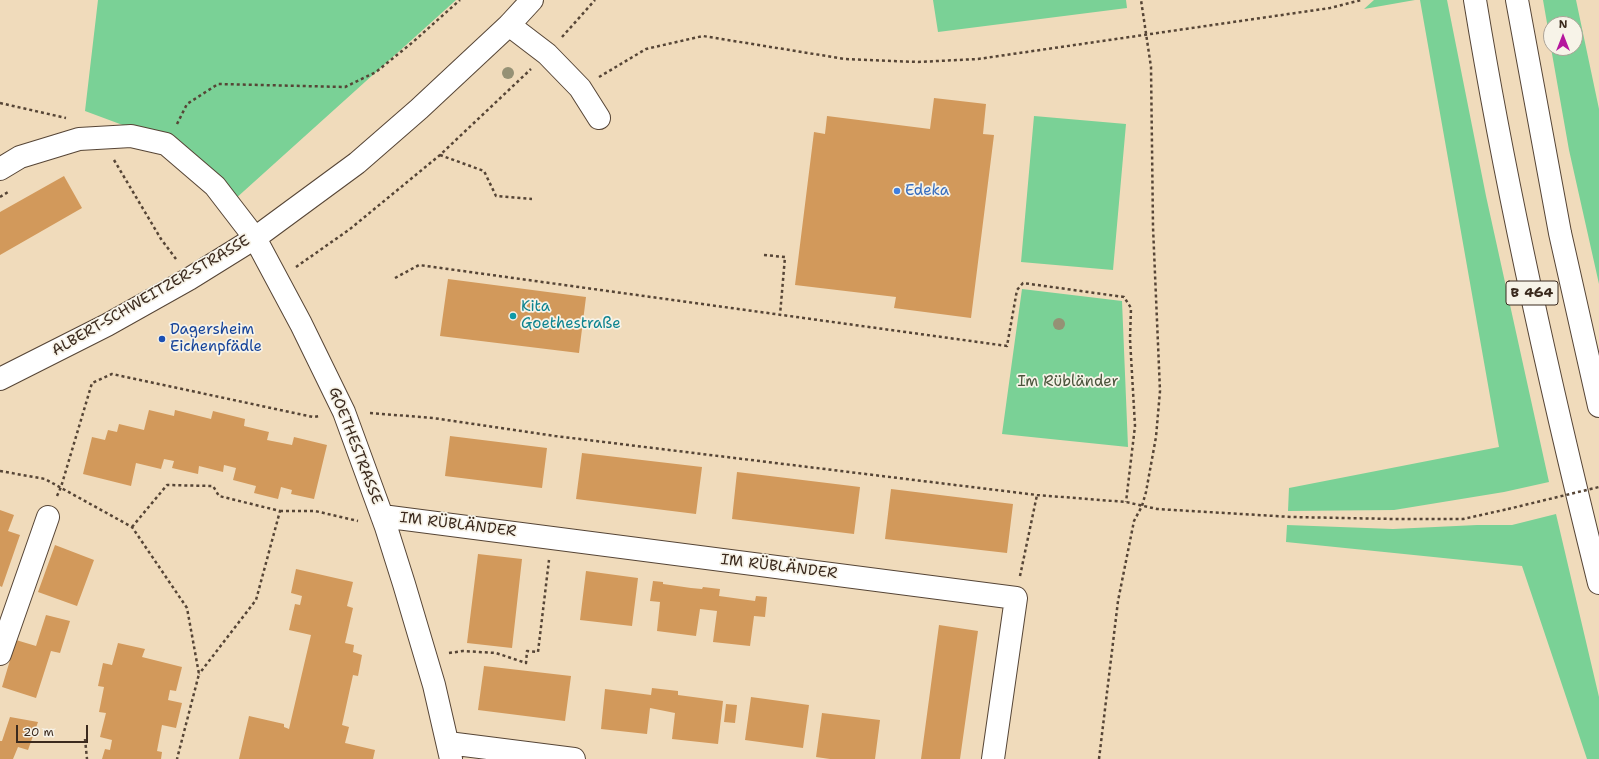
<!DOCTYPE html>
<html>
<head>
<meta charset="utf-8">
<style>
	body { margin:0 }
	#map { position:relative; width:1599px; height:759px; overflow:hidden; background:#f0dbbb; font-family:"Shantell Sans",sans-serif }
	canvas { display:block }
	.north { position:absolute; left:1543px; top:16px; width:40px; height:40px; box-sizing:border-box; background:#f7f3e8; border:1px solid #aca397; border-radius:50%; rotate:0deg; font-size:11px; font-weight:700; line-height:16px; text-align:center; color:#3b2a1e }
	.north::after { content:''; display:block; margin:auto; width:14px; height:18px; background:#b5179e; clip-path:polygon(50% 0,100% 100%,50% 72%,0 100%) }
	.scale { position:absolute; left:16px; top:725px; width:72px; height:18px; box-sizing:border-box; border:2px solid #3b2a1e; border-top:0; padding-left:5px; font-size:12px; line-height:14px; white-space:nowrap; color:#3b2a1e; -webkit-text-stroke:3px #f7f3e8; paint-order:stroke }
</style>
</head>
<body>
<div id="map">
<canvas width="1599" height="759"></canvas>
<div class="north">N</div>
<div class="scale">20 m</div>
</div>
<script>
const ctx = document.querySelector('canvas').getContext('2d');
ctx.lineJoin = 'round';
function fill(path, color) { ctx.fillStyle = color; ctx.fill(path, 'evenodd'); }
function strokePath(path, color, width, dash) { ctx.strokeStyle = color; ctx.lineWidth = width; ctx.lineCap = dash ? 'butt' : 'round'; ctx.setLineDash(dash || []); ctx.stroke(path); }
function drawText(font, color, halo, rows, align = 'center') {
  ctx.font = font + ' "Shantell Sans",sans-serif'; ctx.lineWidth = 3.5; ctx.setLineDash([]); ctx.textBaseline = 'middle'; ctx.strokeStyle = halo; ctx.fillStyle = color; for (const [text, x, y, turn = 0] of rows) {
    ctx.save(); ctx.translate(x, y); ctx.rotate((+turn || 0) * Math.PI / 180); ctx.textAlign = isNaN(turn) ? turn : align; if (halo) ctx.strokeText(text, 0, 0); ctx.fillText(text, 0, 0); ctx.restore();
  }
}
const green = new Path2D(`
	M98 0H456L234 200 171 143 85 111Z
	M933 0H1126L1127 8 938 32Z
	M1374 0H1415L1364 9Z
	M1420 0H1447L1486 196 1549 482 1504 492 1394 510 1288 511 1289 488 1499 447Z
	M1543 0H1576L1599 109V284L1569 150 1551 48H1575V24H1551V46Z
	M1034 116 1126 124 1113 270 1021 262Z
	M1022 289 1122 301 1128 447 1002 434Z
	M1556 514 1599 697V759H1587L1522 566 1286 542 1287 525 1393 529 1477 525H1512Z`);
const building = new Path2D(`
	M934 98 986 104 983 134 994 135 971 318 894 308 896 297 795 285 814 132 825 134 827 116 930 129Z
	M64 176 82 208 0 255V212Z
	M448 279 586 297 579 353 440 336Z
	M149 410 174 416 175 410 211 419 213 411 245 419 244 426 269 432 267 440 292 445 294 437 327 445 314 499 291 494 292 490 281 487 278 499 254 493 256 486 233 480 236 468 224 465 223 472 199 466 198 474 172 468 174 461 164 459 161 469 136 463 131 486 83 474 92 437 105 440 108 430 117 432 119 424 144 430Z
	M450 436 547 448 542 488 445 476Z
	M582 453 702 467 696 514 576 499Z
	M737 472 860 487 854 534 732 519Z
	M891 489 1013 504 1007 553 885 539Z
	M0 510 14 515 8 531 20 535 2 587 0 586Z
	M55 545 94 560 77 606 38 592Z
	M478 554 522 559 512 648 467 643Z
	M296 569 353 582 347 606 353 608 345 643 354 645 353 652 362 655 358 676 353 675 342 725 349 727 345 743 375 750 373 759H239L249 716 284 724V727L289 729 311 635 289 630 295 604 300 605 302 596 291 593Z
	M586 571 638 578 632 626 580 620Z
	M653 581 663 582V584L691 588 702 589 703 587 720 589 719 596 755 601 756 596 767 597 765 617 754 616 750 646 713 642 717 611 700 609 696 636 657 631 660 602 650 601Z
	M46 615 70 621 60 653 51 651 36 698 2 687 16 640 36 646Z
	M939 625 978 631 960 759H921Z
	M118 643 145 649 142 657 182 667 176 691 170 690 168 700 182 703 176 728 162 725 157 751 162 752 161 759H102L105 749 110 750 112 740 100 737 106 713 99 712 104 687 98 686 103 663 112 665Z
	M484 666 571 676 565 721 478 710Z
	M652 688 678 691V695L723 701 718 744 672 739 675 713 650 708 647 734 601 729 605 689 651 695Z
	M751 697 809 705 803 748 745 740Z
	M726 704 737 705 735 723 724 722Z
	M822 713 880 720 875 759H830L816 757Z
	M10 717 38 722 28 750 18 747 13 759H0V741H2Z`);
const path = new Path2D(`
	M562 37 595 0
	M599 77 646 49 703 36 845 59 918 62 978 59 1330 8 1361 0
	M0 103 66 118
	M177 124 187 104 218 84 345 87 376 72 413 42 460 0
	M440 155 484 171 496 196 532 199
	M114 160 161 239 176 259
	M0 197 8 192
	M764 255 785 257 780 315
	M296 267 350 229 440 155 531 69
	M395 278 419 265 1007 346 1017 290 1023 283 1124 297 1131 308 1130 339 1135 426 1126 502
	M370 413 433 418 555 436 1037 495 1126 502 1157 509 1292 517 1394 519H1463L1508 509
	M0 471 45 479 132 527 187 608 199 674 177 759
	M57 496 61 487 92 383 112 374 313 417 319 416
	M280 511H315L358 521
	M132 527 167 485 213 486 219 496 280 511 256 600 199 674
	M1020 576 1037 495
	M449 653 463 651 496 653 526 663 527 651 538 652 549 560
	M85 739 87 759
	M1099 759 1118 601 1134 521 1142 506 1146 492 1156 437 1160 391 1153 227 1151 67 1141 0`);
const minor = new Path2D(`
	M509 25 547 54 580 88 599 118
	M0 169 20 157 79 139 131 136 166 144 215 186 255 238 301 324 344 412 386 527 404 584 434 685 451 759
	M0 379 107 325 189 279 255 238 357 163 419 109 509 25 532 0
	M382 516 1016 598 993 759
	M0 654 48 517
	M448 743 574 759`);
const highway = new Path2D(`
	M1475 0C1507 196 1551 390 1599 583
	M1517 0 1560 233 1599 406`);
const pathBridge = new Path2D(`
	M1508 509 1599 487`);
const trees = [
	[508,73],
	[1059,324]
];
const markers = [
	[897,191,4,"#3f7fe0"],
	[513,316,4,"#0f9aa8"],
	[162,339,4,"#1a4fb4"]
];
const shields = [
	[1532,293,52]
];
const shieldNames = [
	["B 464",1532,293]
];
const shopNames = [
	["Edeka",905,191]
];
const streetNames = [
	["ALBERT-SCHWEITZER-STRASSE",151,296,-30],
	["GOETHESTRASSE",355,446,69],
	["IM RÜBLÄNDER",458,525,7],
	["IM RÜBLÄNDER",779,567,7]
];
const cultureNames = [
	["Kita",521,307],
	["Goethestraße",521,324]
];
const transitNames = [
	["Dagersheim",170,330],
	["Eichenpfädle",170,347]
];
const parkNames = [
	["Im Rübländer",1068,382]
];
fill(green, '#7ad196');
fill(building, '#d2995b');
strokePath(minor, '#564536', 24);
strokePath(highway, '#564536', 24);
strokePath(path, '#564536', 2.5, [3, 3]);
strokePath(minor, '#fff', 22);
strokePath(highway, '#fff', 22);
strokePath(pathBridge, '#564536', 2.5, [3, 3]);
ctx.fillStyle = '#959175';
for (const [x, y] of trees) { ctx.beginPath(); ctx.arc(x, y, 6, 0, 2 * Math.PI); ctx.fill(); }
for (const [x, y, r, color] of markers) { const dot = new Path2D(); dot.arc(x, y, r, 0, 2 * Math.PI); ctx.fillStyle = color; ctx.fill(dot); strokePath(dot, '#f7f3e8', 1.5); }
for (const [x, y, w] of shields) { const box = new Path2D(); box.roundRect(x - w / 2, y - 12, w, 24, 3); ctx.fillStyle = '#f7f3e8'; ctx.fill(box); strokePath(box, '#3b2a1e', 1); }
drawText('bold 14px', '#3b2a1e', null, shieldNames);
drawText('15px', '#366cbe', '#f7f3e8', shopNames, 'left');
drawText('15px', '#3b2a1e', '#f7f3e8', streetNames);
drawText('15px', '#0d838f', '#f7f3e8', cultureNames, 'left');
drawText('15px', '#164399', '#f7f3e8', transitNames, 'left');
drawText('15px', '#4b543c', '#f7f3e8', parkNames);
</script>
</body>
</html>
